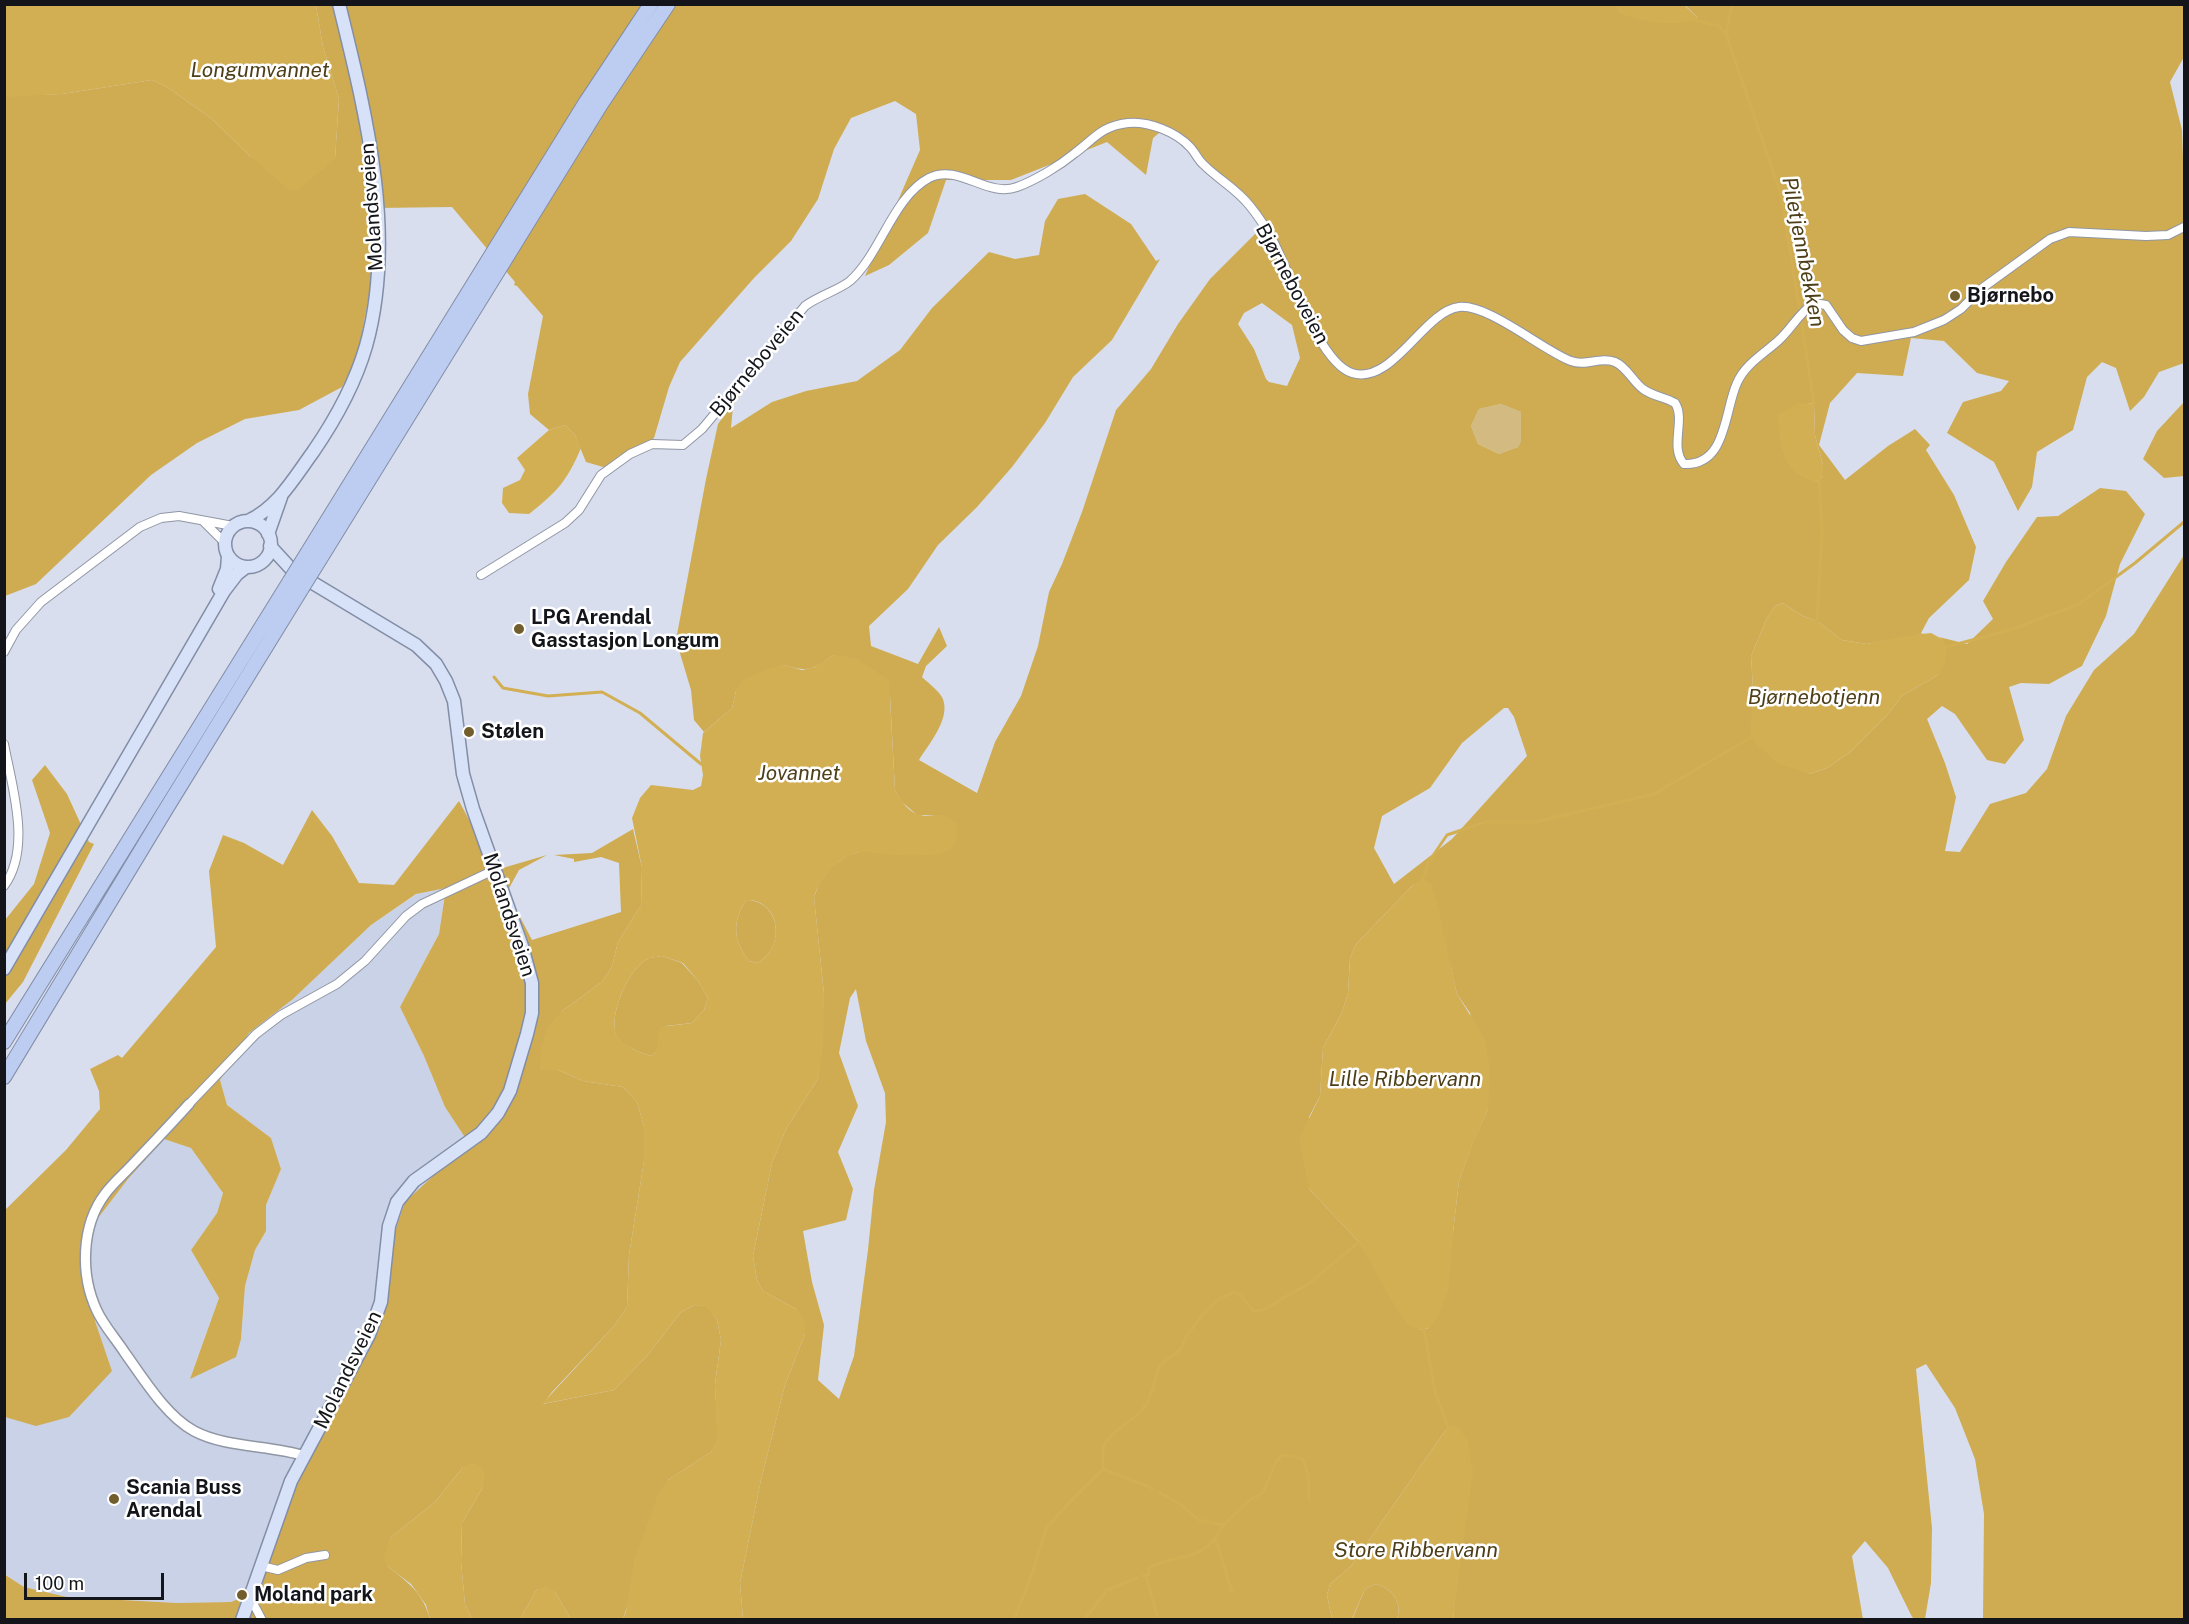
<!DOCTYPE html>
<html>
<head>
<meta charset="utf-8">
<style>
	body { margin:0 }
	#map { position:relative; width:2189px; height:1624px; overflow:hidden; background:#d8deed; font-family:"Public Sans",sans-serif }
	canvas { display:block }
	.frame { position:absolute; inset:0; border:6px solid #13151a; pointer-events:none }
	.scale { position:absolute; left:24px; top:1573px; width:140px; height:27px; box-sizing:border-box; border:3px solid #13151a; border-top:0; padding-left:8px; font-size:18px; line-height:21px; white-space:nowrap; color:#13151a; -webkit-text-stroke:4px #fff; paint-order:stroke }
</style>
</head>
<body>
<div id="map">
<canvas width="2189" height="1624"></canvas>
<div class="frame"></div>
<div class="scale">100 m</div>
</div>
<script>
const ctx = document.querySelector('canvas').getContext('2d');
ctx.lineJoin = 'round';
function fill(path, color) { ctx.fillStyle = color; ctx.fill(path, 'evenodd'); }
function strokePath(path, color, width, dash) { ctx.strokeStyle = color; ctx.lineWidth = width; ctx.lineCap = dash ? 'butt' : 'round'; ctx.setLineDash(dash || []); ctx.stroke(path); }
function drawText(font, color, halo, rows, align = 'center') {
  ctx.font = font + ' "Public Sans",sans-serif'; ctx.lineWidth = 5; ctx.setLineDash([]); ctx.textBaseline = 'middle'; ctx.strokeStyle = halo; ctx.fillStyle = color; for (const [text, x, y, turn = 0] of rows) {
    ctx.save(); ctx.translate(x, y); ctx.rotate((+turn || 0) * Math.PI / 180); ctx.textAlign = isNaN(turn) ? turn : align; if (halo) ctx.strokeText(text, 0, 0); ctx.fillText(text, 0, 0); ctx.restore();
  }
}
const built = new Path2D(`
	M446 887 439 934 400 1007 424 1056 445 1107 466 1139 382 1302 248 1595 231 1602 177 1603 67 1597 24 1587 5 1574 4 1415 5 1417 112 1371 95 1321 84 1268 95 1222 128 1179 164 1139 191 1148 223 1193 217 1213 191 1250 219 1298 190 1378 241 1339 245 1286 255 1250 266 1231V1205L281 1169 271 1138 227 1105 220 1080 249 1033 293 999 371 925 417 894Z`);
const green = new Path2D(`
	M1501 404 1521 412V443L1518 447 1499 454 1478 444 1471 426 1479 409Z`);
const forest = new Path2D(`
	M1614 4 1620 12 1698 18 1684 4 2184 5V57L2170 82 2182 130 2184 187V363L2159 372 2144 397 2130 411 2116 368 2102 362 2087 377 2073 430 2037 452 2032 487 2018 511 1994 462 1947 433 1963 402 2001 391 2009 381 1977 373 1944 341 1911 338 1903 376 1857 373 1830 403 1819 445 1845 480 1888 446 1915 429 1930 445 1926 450 1954 495 1976 547 1969 580 1929 618 1921 633 1923 634 1867 644 1842 640 1817 621 1803 616 1783 603 1775 606 1766 620 1751 656 1753 688 1809 774 1827 768 1849 753 1888 714 1902 696 1938 675 1942 639 1939 637 1967 644 1993 619 1983 601 2006 562 2037 517 2058 516 2100 488 2126 491 2145 514 2120 564 2106 616 2082 666 2049 684 2021 683 2009 687 2024 740 2005 764 1987 760 1955 714 1942 706 1927 719 1945 763 1956 797 1945 851 1960 852 1990 804 2026 793 2047 769 2066 716 2094 670 2134 634 2184 555V1619H1983L1984 1514 1975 1459 1955 1408 1926 1364 1916 1369 1932 1528 1931 1583 1925 1619H1915L1912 1617 1888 1568 1865 1541 1852 1556 1863 1619H1453L1458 1571 1449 1429 1445 1431 1351 1566 1330 1584 1327 1595 1332 1619H743L740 1583 761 1480 785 1385 805 1334 796 1309 763 1291 757 1280 753 1256 772 1163 786 1129 818 1079 824 994 814 897 820 882 832 866 849 855 957 824 938 815H917L902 802 895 790 890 696 834 655C813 669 810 673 784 665L736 691 732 708 704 732 694 720 691 690 676 640 706 479 718 424 750 380 733 406 731 428 772 402 806 391 857 381 900 350 932 308 989 252 1015 259 1039 255 1045 221 1058 199 1085 194 1131 224 1156 261 1160 259 1112 340 1073 377 1045 423 1012 467 977 507 938 545 908 589 869 626 871 646 918 664 939 627 947 646 926 666 922 677C929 684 943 693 944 703 948 722 928 745 919 760L977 793 995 742 1021 696 1038 646 1049 592 1062 564 1082 512 1116 410 1151 369 1178 324 1210 279 1261 228 1242 196 1203 158 1164 129 1153 138 1146 175 1107 142 1011 180H946L928 233 889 265 865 276 920 150 916 114 895 101 851 118 834 149 818 199 791 241 754 278 680 362 669 387 654 438 610 469 586 462 575 435 565 425 549 430 530 414 528 394 543 316 517 286 514 285 515 282 452 207 377 208 371 285 360 343 362 352 342 387 299 410 245 419 197 443 151 475 36 584 5 596 4 96 62 94 152 80 167 87 212 119 251 157 335 159 339 99 323 47 316 5ZM1262 303 1292 325 1300 358 1287 386 1269 382 1266 379 1254 349 1238 324 1244 313ZM1807 403 1814 404 1815 435 1823 465V476L1816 482ZM1501 404 1521 412V442L1518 447 1499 454 1478 444 1471 426 1479 409ZM1504 708H1508L1514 717 1527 756 1452 839 1394 884 1374 848 1382 816 1430 788 1462 743ZM1413 885 1450 963 1457 994 1470 1013 1488 1109 1473 1142 1459 1181 1453 1232 1429 1328 1420 1330 1359 1242 1309 1189V1117L1320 1096 1323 1048 1342 1012 1348 993 1350 958 1356 944ZM856 989 866 1041 885 1093 886 1122 874 1190 868 1250 854 1356 839 1399 818 1380 824 1325 812 1282 803 1231 846 1220 853 1189 838 1152 858 1106 839 1053 850 998Z
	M2184 402V476L2164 478 2143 459 2157 431Z
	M45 765 67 794 89 842 94 844 23 982 5 1004V920L34 884 50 833 32 780Z
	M459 801 496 870 547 855 519 870 507 892 532 940 621 912 619 863 601 857 574 862V859L554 855 592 853 633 829 642 868 641 905 618 942 612 966 603 981 562 1011 540 1070H558L583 1081 623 1087 637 1102 644 1127V1161L629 1255 627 1307 614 1326 552 1392 543 1404 614 1390 648 1355 681 1312 695 1305 707 1306 717 1320 721 1340 715 1384 718 1440 711 1452 668 1480 623 1619H571L555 1592 537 1589 520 1619H472L465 1604 461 1562 462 1523 483 1487 463 1467 435 1502 390 1538 387 1566C408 1582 423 1593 430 1619H5L4 1574 24 1587 67 1597 177 1603 231 1602 248 1595 313 1443 365 1344 389 1249 405 1202 445 1165 466 1139 445 1107 424 1056 400 1007 439 934 446 888 416 894 371 925 293 999 249 1033 220 1080 227 1105 271 1138 281 1169 266 1205V1231L255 1250 245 1286 241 1339 236 1357 190 1379 219 1298 191 1250 217 1213 223 1193 191 1148 164 1139 128 1179 95 1222 84 1268 95 1321 112 1371 69 1417 36 1426 5 1417V1210L66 1150 100 1109 99 1091 90 1069 118 1055 122 1058 216 947 209 871 223 835 244 843 283 865 312 810 332 836 359 883 394 885Z
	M746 900C774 900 784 932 769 953 766 957 761 960 758 963L749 961C733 940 732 923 746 900Z
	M662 956 682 963 698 981 708 998 704 1010 692 1023 666 1026 656 1052 651 1056C641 1053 625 1047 618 1038 606 1019 629 967 648 959 651 957 657 957 662 956Z
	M1376 1584C1392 1588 1403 1603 1397 1619L1352 1620 1365 1589Z`);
const water = new Path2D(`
	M4 5H316L323 47 339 99 335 159 299 189 290 191 251 157 212 119 167 87 152 80 62 94 6 97 4 96Z
	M1614 5H1684L1698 18C1685 28 1633 22 1620 12 1617 10 1616 7 1614 5Z
	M1808 403 1814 404 1815 435 1823 465V476L1816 482C1780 472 1781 446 1778 415L1796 404Z
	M565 425 575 435 581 448C567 481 557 492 529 514L509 513 502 503 503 488 520 480 525 470 517 458 549 430Z
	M1783 603 1803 616 1817 621 1842 640 1867 644 1903 636 1931 633 1942 639 1946 647V662L1938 675 1902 696 1888 714 1849 753 1827 768 1809 774 1777 763 1750 738 1753 688 1751 656 1766 620 1775 606Z
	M834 655 855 658 889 680 895 790C900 798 907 811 917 814 932 820 940 807 957 824 957 833 958 844 949 850 934 860 879 853 859 852 836 859 822 875 814 897L824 994 823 1049 818 1079 786 1129 772 1163 753 1256 757 1280 763 1291 796 1309 805 1320V1334L785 1385 761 1480 740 1583 743 1619H623L626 1611 634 1561 657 1497 668 1480 711 1452 717 1440 715 1384 721 1340 717 1320 707 1307 695 1305 681 1312 648 1355 614 1390 542 1404 614 1326 627 1307 629 1255 644 1161V1127L637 1102 623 1087 583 1081 558 1070H540L541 1048 548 1027 562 1011 603 981 612 966 618 942 641 905 642 868 632 818 640 798 651 785 693 790 701 786 703 775 700 756 703 733 732 708 736 691 743 680 769 668 784 665 802 670 815 667ZM746 900C774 899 784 932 769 953 766 957 761 960 758 963L749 961C733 940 732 923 746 900ZM662 956 683 963 698 981 708 998 704 1010 692 1023 660 1027 656 1052 651 1056C641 1053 625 1047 618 1037 606 1019 629 967 648 959 652 957 658 957 662 956Z
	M1423 879 1431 884 1439 910 1457 994 1485 1039 1490 1070 1488 1109 1473 1143 1459 1181 1453 1232 1449 1286 1439 1316 1429 1328 1420 1330 1408 1325 1390 1298 1359 1242 1309 1189 1299 1139 1320 1096 1323 1048 1342 1012 1348 993 1350 958 1356 944 1413 885Z
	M1453 1426 1460 1429 1467 1439 1473 1472 1453 1619H1397C1403 1603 1392 1588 1376 1584L1365 1589 1352 1619H1332L1327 1595 1330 1584 1351 1566 1445 1431Z
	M473 1463 480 1466 485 1474 483 1487 462 1523 461 1562 465 1604 472 1619H430L426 1605 411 1584 387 1566 384 1558 390 1538 435 1502 463 1467Z
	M547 1587 555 1592 571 1619H520L537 1589Z`);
const stream = new Path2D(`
	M1732 4 1726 34 1781 195 1800 312
	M1695 20 1719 26 1725 33
	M1801 319 1814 404
	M1817 621 1822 531 1819 479
	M1946 647 2013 629 2079 604 2135 563 2184 522
	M494 677 503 688 548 696 602 692 640 713 701 764
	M1423 879 1428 863 1447 835 1485 822H1535L1654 794 1750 738
	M1424 1329 1435 1392 1449 1429
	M1103 1469 1152 1488
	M1160 1493 1180 1504 1199 1520 1223 1525 1251 1499 1263 1493 1276 1462 1282 1455 1294 1456 1303 1460 1308 1475 1309 1499
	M1216 1540 1232 1592
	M1146 1575 1158 1620
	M1143 1576 1149 1574 1148 1568C1181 1551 1203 1565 1223 1525
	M1014 1620 1032 1574 1046 1529 1066 1506 1103 1469C1103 1462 1102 1451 1104 1445 1109 1432 1136 1420 1145 1406 1154 1392 1155 1380 1159 1366L1181 1349 1187 1335 1204 1313 1219 1299 1234 1292C1245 1296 1246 1304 1254 1311L1263 1310 1308 1284 1359 1242
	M1084 1620 1107 1590 1137 1578`);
const minor = new Path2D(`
	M204 522 225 543
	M481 575 565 523 579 510 601 475 630 454 652 444 683 445 702 429 805 306C818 296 839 290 850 281 880 255 893 197 929 178 959 163 987 198 1017 187 1036 180 1059 166 1075 153 1094 139 1101 126 1128 123 1149 121 1176 132 1190 147 1195 152 1198 160 1204 165 1219 180 1237 189 1250 206 1258 216 1266 228 1272 239 1289 270 1319 363 1352 373 1392 386 1424 311 1459 307 1489 304 1542 350 1571 361 1586 367 1600 356 1615 362 1627 367 1633 382 1643 389 1652 396 1665 397 1675 403 1686 420 1669 447 1684 464 1727 466 1724 411 1737 383 1745 364 1765 353 1779 340 1792 328 1799 313 1814 303L1826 305 1843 330 1852 338 1861 341 1914 332 1944 320 1961 309 1981 289 2050 239 2069 232 2146 236 2168 235 2184 227
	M4 652 16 630 41 602 140 527 161 518 179 516 233 526
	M4 744C12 787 32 848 4 886
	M189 1104 256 1034 281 1015 337 984 365 961 406 916 422 904 494 870
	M261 1566 278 1570 306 1558 325 1555
	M249 1601 253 1603 262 1620`);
const tertiary = new Path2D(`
	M189 1104C171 1124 152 1144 133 1164 124 1174 113 1183 105 1194 81 1226 80 1275 97 1311 104 1326 116 1339 125 1353 143 1378 166 1416 194 1431 226 1448 270 1445 305 1456`);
const primary = new Path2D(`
	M248 521C278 507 294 478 313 452 335 420 355 384 366 346 397 235 366 114 339 4
	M225 544a23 23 0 1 1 46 0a23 23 0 1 1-46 0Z
	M268 534 281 497
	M219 589 227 569 228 556
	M4 969 224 591 237 574 246 567
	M242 1620 291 1481 369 1335 381 1302 389 1226 397 1202 414 1181 481 1133 498 1113 510 1091 527 1034 532 1013V983L522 946 473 809 463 774 454 701 446 681 436 664 416 645 293 571 270 546`);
const motorway = new Path2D(`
	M308 552 586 102 651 4
	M320 559 601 104 668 4
	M4 1042 290 581
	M4 1077 166 809 302 588`);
const motorwayBridge = new Path2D(`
	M290 581 308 552
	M302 588 320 559`);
const markers = [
	[1955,296,6,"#725e2d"],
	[519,629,6,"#725e2d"],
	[469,732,6,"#725e2d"],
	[114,1499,6,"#725e2d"],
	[242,1595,6,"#725e2d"]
];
const streetNames = [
	["Molandsveien",372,207,-94],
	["Bjørneboveien",1292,284,62],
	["Bjørneboveien",757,363,-50],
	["Molandsveien",509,915,72],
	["Molandsveien",348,1370,-64]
];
const poiNames = [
	["Bjørnebo",1967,296],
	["LPG Arendal",531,618],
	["Gasstasjon Longum",531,641],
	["Stølen",481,732],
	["Scania Buss",126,1488],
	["Arendal",126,1511],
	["Moland park",254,1595]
];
const waterNames = [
	["Longumvannet",260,71],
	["Piletjennbekken",1803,252,79],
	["Bjørnebotjenn",1814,698],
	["Jovannet",799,774],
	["Lille Ribbervann",1405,1080],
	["Store Ribbervann",1416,1551]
];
fill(built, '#cad2e8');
fill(green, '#d2ba80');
fill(forest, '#cfac51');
fill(water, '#d3af54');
strokePath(stream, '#d3af54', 3);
strokePath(minor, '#9096a4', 10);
strokePath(tertiary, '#9096a4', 12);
strokePath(primary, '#828da6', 15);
strokePath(motorway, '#828da6', 16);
strokePath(minor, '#fff', 8);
strokePath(tertiary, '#fff', 9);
strokePath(primary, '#d7e1f7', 12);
strokePath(motorway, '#bdcdf2', 14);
strokePath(motorwayBridge, '#828da6', 16, []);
strokePath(motorwayBridge, '#bdcdf2', 14);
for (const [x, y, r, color] of markers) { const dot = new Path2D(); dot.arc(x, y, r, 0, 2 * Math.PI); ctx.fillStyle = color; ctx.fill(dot); strokePath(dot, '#fff', 2); }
drawText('20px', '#13151a', '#fff', streetNames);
drawText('bold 20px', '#13151a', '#fff', poiNames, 'left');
drawText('italic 21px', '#4e3f19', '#fff', waterNames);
</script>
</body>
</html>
